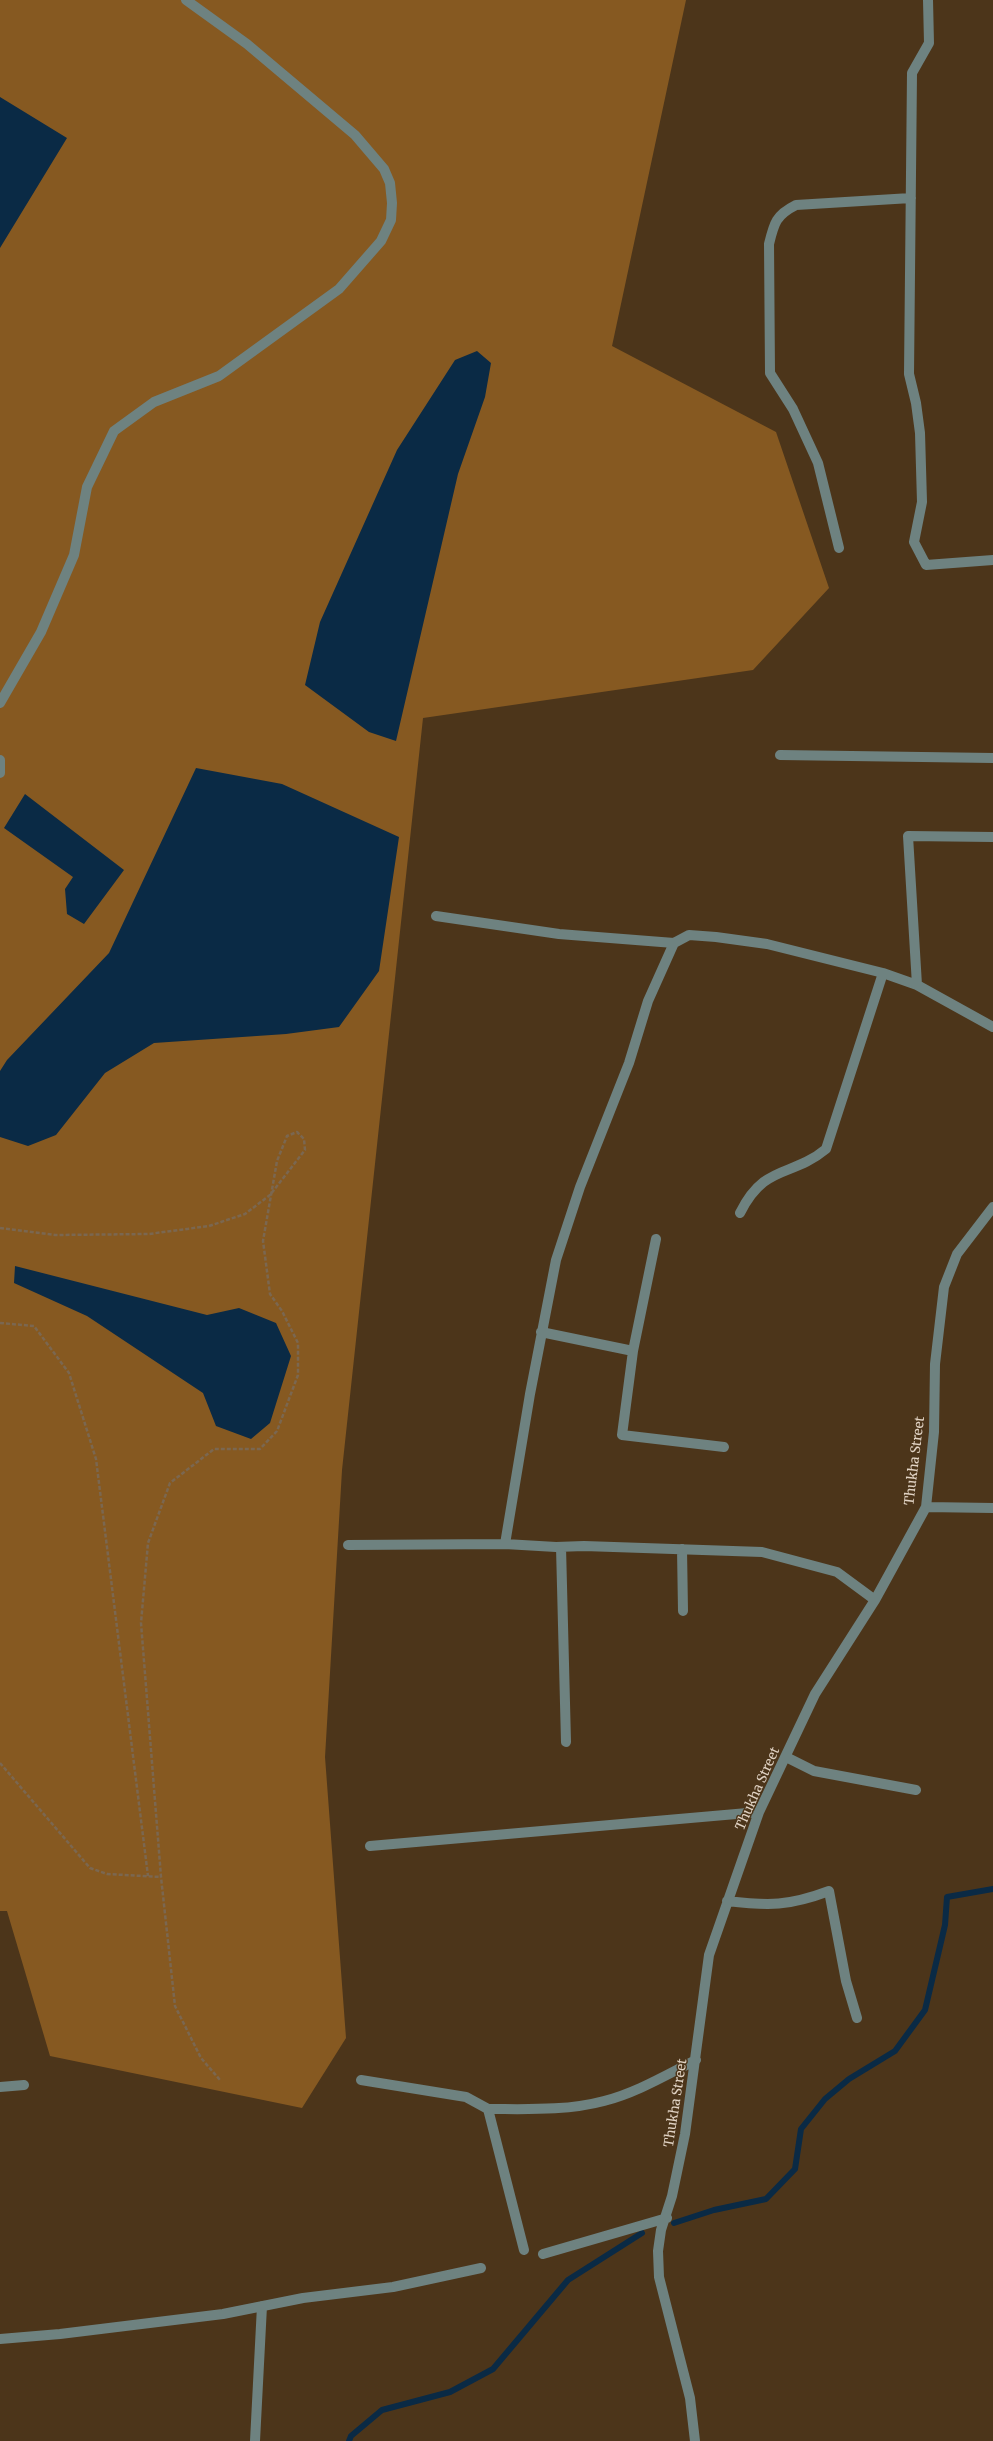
<!DOCTYPE html>
<html>
<head>
<meta charset="utf-8">
<style>
	body { margin:0 }
	canvas { display:block; background:#4c351a }
</style>
</head>
<body>
<canvas width="993" height="2441"></canvas>
<script>
const ctx = document.querySelector('canvas').getContext('2d');
ctx.lineJoin = 'round';
function fill(path, color) { ctx.fillStyle = color; ctx.fill(path, 'evenodd'); }
function strokePath(path, color, width, dash) { ctx.strokeStyle = color; ctx.lineWidth = width; ctx.lineCap = dash ? 'butt' : 'round'; ctx.setLineDash(dash || []); ctx.stroke(path); }
function drawText(font, color, halo, rows, align = 'center') {
  ctx.font = font + ' Merriweather,serif'; ctx.lineWidth = 3; ctx.setLineDash([]); ctx.textBaseline = 'middle'; ctx.strokeStyle = halo; ctx.fillStyle = color; for (const [text, x, y, turn = 0] of rows) {
    ctx.save(); ctx.translate(x, y); ctx.rotate((+turn || 0) * Math.PI / 180); ctx.textAlign = isNaN(turn) ? turn : align; if (halo) ctx.strokeText(text, 0, 0); ctx.fillText(text, 0, 0); ctx.restore();
  }
}
const green = new Path2D(`
	M0 0H686L612 346 776 432 829 588 753 670 423 718 342 1470 325 1757 346 2038 302 2108 50 2056 7 1911H0Z`);
const water = new Path2D(`
	M0 97 67 138 0 248Z
	M477 351 491 363 485 397 458 474 396 741 369 732 305 685 320 622 397 450 455 360Z
	M196 768 282 784 399 837 379 971 339 1027 286 1034 154 1043 105 1073 56 1135 28 1146 0 1137V1071L7 1060 109 953Z
	M25 794 124 870 84 924 67 914 65 889 73 877 4 828Z
	M15 1266 207 1315 239 1308 276 1323 291 1356 270 1423 251 1439 216 1426 203 1393 87 1316 14 1283Z`);
const stream = new Path2D(`
	M674 2223 714 2210 766 2199 795 2169 801 2129 825 2099 849 2079 895 2051 925 2010 945 1925 947 1897 993 1889
	M349 2441 351 2436 382 2410 450 2392 493 2369 568 2280 642 2233`);
const path = new Path2D(`
	M0 1228 55 1235 149 1234 209 1226 245 1214 270 1195 305 1150 304 1139 297 1132 287 1136 277 1161 263 1241 270 1294 282 1311 298 1343V1375L277 1431 260 1449H214L170 1483 148 1543 141 1623 161 1877 175 2006 201 2058 220 2080
	M0 1323 34 1326 69 1373 96 1459 148 1876
	M0 1763 90 1868 107 1874 161 1877`);
const minor = new Path2D(`
	M928 0 929 43 912 73 909 374 916 403 920 433 922 502 914 542 926 565 993 560
	M839 548 818 463 793 409 770 373 769 244C774 223 776 215 796 205L911 198
	M0 703 41 632 74 555 87 487 114 431 154 402 219 376 339 289 381 241 391 220 392 203 390 183 384 169 355 135 247 44 186 0
	M780 755 993 758
	M0 760V773
	M436 916 559 934 674 943
	M917 985 908 836 993 837
	M740 1213C765 1163 791 1178 826 1149L883 973
	M541 1332 633 1351 656 1239
	M633 1351 622 1435 724 1447
	M926 1507 993 1508
	M348 1545 505 1544
	M561 1547 566 1742
	M682 1549 683 1611
	M875 1600 837 1572 762 1552 584 1546 556 1547 505 1544 530 1394 556 1260 580 1187 629 1063 648 1001 674 943 689 935 716 937 767 944 883 973 917 985 993 1027
	M786 1757 814 1771 916 1790
	M370 1846 759 1812
	M727 1901C769 1906 789 1906 829 1891L846 1981 857 2018
	M361 2080 466 2097 488 2109 524 2250
	M0 2087 24 2085
	M488 2109C526 2109 567 2111 604 2101 636 2093 666 2075 696 2060
	M543 2254 667 2218
	M0 2339 60 2334 223 2314 303 2298 393 2287 481 2268
	M255 2441 262 2306
	M695 2441 690 2398 659 2277 658 2251 661 2230 672 2196 685 2134 709 1955 759 1812 815 1694 875 1600 926 1507 934 1432 935 1364 944 1287 957 1254 993 1207`);
const streetNames = [
	["Thukha Street",915,1461,-83],
	["Thukha Street",758,1789,-66],
	["Thukha Street",676,2103,-81]
];
fill(green, '#865921');
fill(water, '#0a2a45');
strokePath(stream, '#0a2a45', 6);
strokePath(path, '#7b6750', 2.5, [4, 2]);
strokePath(minor, '#6e8280', 10);
drawText('13px', '#e1d3c4', '#4c351a', streetNames);
</script>
</body>
</html>
